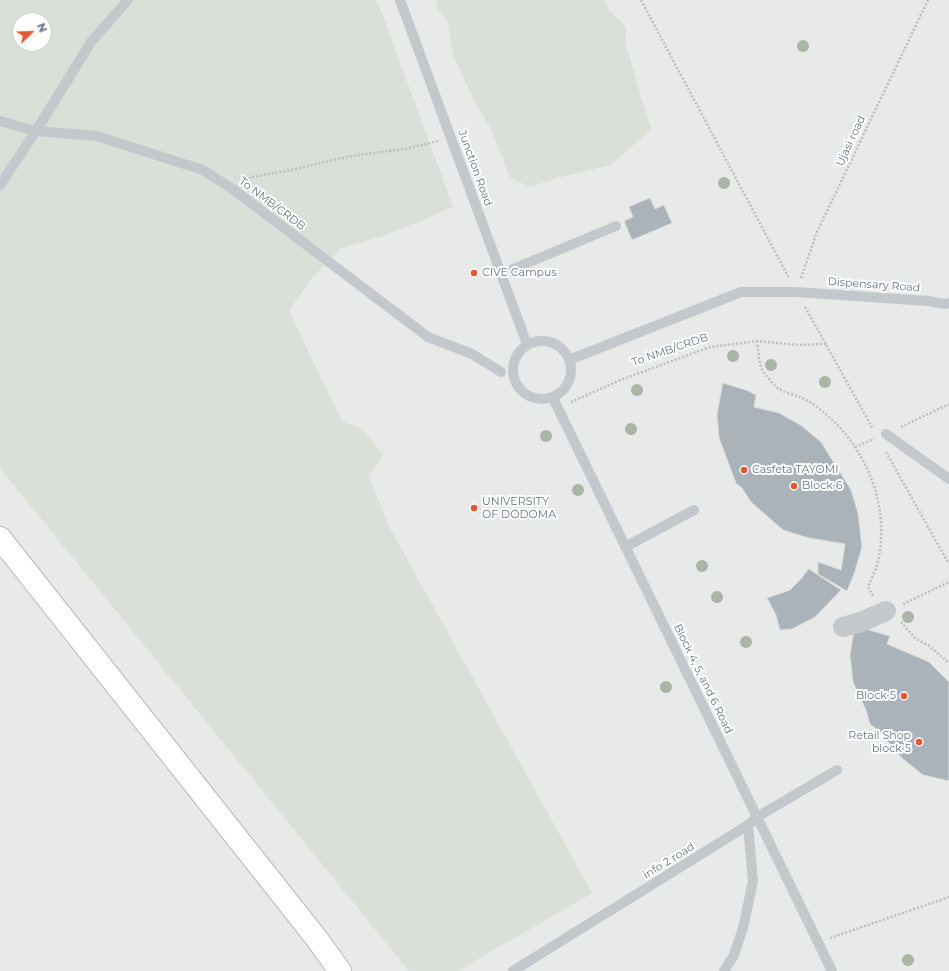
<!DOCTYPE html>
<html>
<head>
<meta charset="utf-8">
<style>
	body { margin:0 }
	#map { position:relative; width:949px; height:971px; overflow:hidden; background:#fafaf8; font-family:Montserrat,sans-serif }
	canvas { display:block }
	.north { position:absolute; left:12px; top:12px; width:40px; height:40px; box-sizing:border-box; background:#fff; border:1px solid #c1c8cd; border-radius:50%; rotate:67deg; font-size:11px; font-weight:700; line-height:16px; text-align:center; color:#657683 }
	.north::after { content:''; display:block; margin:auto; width:14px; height:18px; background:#e4572e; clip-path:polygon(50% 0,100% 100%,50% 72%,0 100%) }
</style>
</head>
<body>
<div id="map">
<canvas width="949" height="971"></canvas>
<div class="north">N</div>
</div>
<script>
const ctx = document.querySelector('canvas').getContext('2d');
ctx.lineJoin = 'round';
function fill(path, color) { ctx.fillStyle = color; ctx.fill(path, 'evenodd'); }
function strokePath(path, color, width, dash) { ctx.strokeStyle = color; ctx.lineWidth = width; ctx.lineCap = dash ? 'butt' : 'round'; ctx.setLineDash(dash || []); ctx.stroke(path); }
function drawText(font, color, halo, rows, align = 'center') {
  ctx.font = font + ' Montserrat,sans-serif'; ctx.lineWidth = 4; ctx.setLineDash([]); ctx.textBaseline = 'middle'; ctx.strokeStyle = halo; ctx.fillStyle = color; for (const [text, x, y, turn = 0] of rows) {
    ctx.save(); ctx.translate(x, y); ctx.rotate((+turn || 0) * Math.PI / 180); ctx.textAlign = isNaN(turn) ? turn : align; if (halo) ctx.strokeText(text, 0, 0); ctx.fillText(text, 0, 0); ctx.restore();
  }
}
const built = new Path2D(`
	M0 0H949V971H0ZM20 20H44V44H20Z`);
const green = new Path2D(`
	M0 0H377L453 207 387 235 341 248 311 279 289 311 342 421 363 430 383 455 369 476 388 525 592 893 458 971H409L0 468ZM20 20H44V44H20Z
	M436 0H604L609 10 626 27 625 43 651 129 611 165 561 177 530 187 510 178 490 126 476 105 453 54 448 23 437 7Z`);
const building = new Path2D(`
	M650 198 655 209 664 205 672 223 632 240 624 221 633 217 629 207Z
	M723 383 746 390 756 395 754 407 779 413 802 426 821 442 851 490 858 513 862 547 854 574 847 591 818 574V562L841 570 845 544 809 538 783 530 751 502 742 488 736 483 719 438 717 415Z
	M809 569 841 590 815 617 792 629 780 630 776 615 767 598 790 590 800 580Z
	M855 626 890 636 887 644 929 662 949 682V781L923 775 902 758 878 730 870 724 866 710 853 682 850 655Z`);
const path = new Path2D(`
	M641 0 789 278
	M245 181 251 177 286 171 351 156 405 149 438 141
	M801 278 817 232 928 0
	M805 307 873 429
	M757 341C758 349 759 365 763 371 766 376 774 386 779 389 786 393 795 395 802 398 811 402 820 409 827 415 868 451 890 508 878 561 876 570 871 579 868 587L873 596
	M571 402 623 379 710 347 757 341 798 345 826 344
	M901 427 949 404
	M855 447 874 439
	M886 452 949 564
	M903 604 949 582
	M901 622 916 639 928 645 949 663
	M830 938 949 897`);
const lane = new Path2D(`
	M400 0 527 344
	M0 121 36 131 97 136 203 170 234 190 428 337 472 354 501 372
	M0 185 36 131 91 42 128 0
	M501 274 616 226
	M513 370a29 29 0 1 1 58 0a29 29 0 1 1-58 0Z
	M569 360 741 292H796L928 301 945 304 949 303
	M553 398 832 971
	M886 434 949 479
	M625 547 694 510
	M513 971 748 825 757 817 837 770
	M724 971 734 955 743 928 753 881 748 825`);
const street = new Path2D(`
	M843 627 861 622 886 611`);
const secondary = new Path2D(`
	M0 538 317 939 340 971`);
const trees = [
	[803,46],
	[724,183],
	[733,356],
	[771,365],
	[825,382],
	[637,390],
	[631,429],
	[546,436],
	[578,490],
	[702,566],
	[717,597],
	[908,617],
	[746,642],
	[666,687],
	[908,960]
];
const markers = [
	[474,273,4,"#e4572e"],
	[744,470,4,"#e4572e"],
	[794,486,4,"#e4572e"],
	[474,508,4,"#e4572e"],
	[904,696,4,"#e4572e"],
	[919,742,4,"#e4572e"]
];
const streetNames = [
	["Ujasi road",851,141,-65],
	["Junction Road",475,168,70],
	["To NMB/CRDB",272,204,37],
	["Dispensary Road",874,285,4],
	["To NMB/CRDB",670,350,-19],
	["Block 4, 5, and 6 Road",703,679,64],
	["info 2 road",669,861,-32]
];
const poiNames = [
	["CIVE Campus",482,273],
	["Casfeta TAYOMI",752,470],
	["Block 6",802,486],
	["UNIVERSITY",482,502],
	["OF DODOMA",482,515],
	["Block 5",896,696,"right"],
	["Retail Shop",911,736,"right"],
	["block 5",911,749,"right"]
];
fill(built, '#e8e9e9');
fill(green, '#dadfd7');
fill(building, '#aab3b9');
strokePath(building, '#dcdcda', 1);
strokePath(secondary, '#b3babf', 24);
strokePath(path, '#bbbfc2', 2.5, [2, 2]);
strokePath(lane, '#c3c8cc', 10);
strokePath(street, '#c3c8cc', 20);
strokePath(secondary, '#fff', 22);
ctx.fillStyle = '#aab4a7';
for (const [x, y] of trees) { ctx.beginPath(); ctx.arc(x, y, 6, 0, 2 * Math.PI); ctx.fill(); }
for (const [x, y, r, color] of markers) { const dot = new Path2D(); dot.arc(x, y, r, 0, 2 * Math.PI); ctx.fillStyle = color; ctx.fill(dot); strokePath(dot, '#fff', 1.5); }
drawText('11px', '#657683', '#fff', streetNames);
drawText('11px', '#657683', '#fff', poiNames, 'left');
</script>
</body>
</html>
